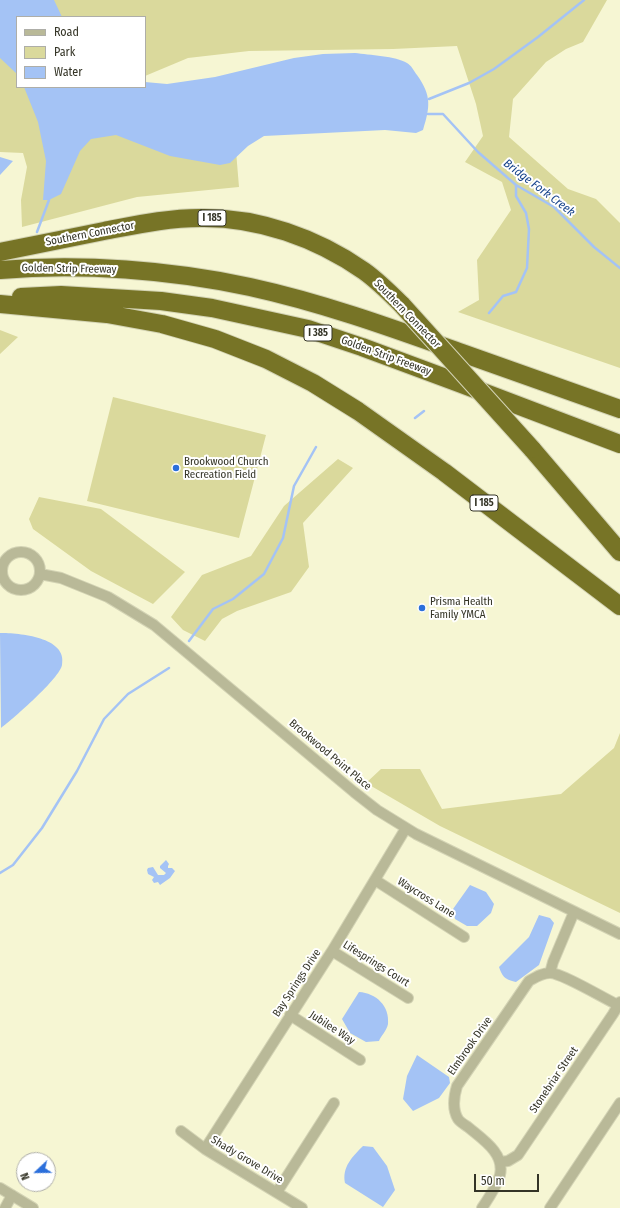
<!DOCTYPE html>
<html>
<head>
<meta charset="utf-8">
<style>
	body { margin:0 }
	#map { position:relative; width:620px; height:1208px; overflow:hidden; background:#f6f6d3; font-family:"Fira Sans Condensed",sans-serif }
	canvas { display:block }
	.legend { position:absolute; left:16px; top:16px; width:130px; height:72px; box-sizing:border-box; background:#fff; border:1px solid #aeaea8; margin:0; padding:5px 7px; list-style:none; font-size:12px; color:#343426 }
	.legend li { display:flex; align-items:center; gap:8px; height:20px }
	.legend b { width:20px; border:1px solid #aeaea8 }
	.north { position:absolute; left:16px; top:1152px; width:40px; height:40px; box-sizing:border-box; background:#fff; border:1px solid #aeaea8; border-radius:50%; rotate:248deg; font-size:11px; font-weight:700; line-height:16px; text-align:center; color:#343426 }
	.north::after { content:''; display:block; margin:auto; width:14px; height:18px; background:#2b6fdb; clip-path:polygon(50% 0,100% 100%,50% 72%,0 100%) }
	.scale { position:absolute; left:474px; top:1174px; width:65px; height:18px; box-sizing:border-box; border:2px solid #343426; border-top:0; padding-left:5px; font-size:12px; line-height:14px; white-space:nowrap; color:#343426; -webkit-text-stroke:3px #fff; paint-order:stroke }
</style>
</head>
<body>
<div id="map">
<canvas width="620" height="1208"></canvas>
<ul class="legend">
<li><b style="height:5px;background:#b9b998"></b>Road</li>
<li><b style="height:11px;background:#dad99c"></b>Park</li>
<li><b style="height:11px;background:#a4c3f5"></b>Water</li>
</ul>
<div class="north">N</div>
<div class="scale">50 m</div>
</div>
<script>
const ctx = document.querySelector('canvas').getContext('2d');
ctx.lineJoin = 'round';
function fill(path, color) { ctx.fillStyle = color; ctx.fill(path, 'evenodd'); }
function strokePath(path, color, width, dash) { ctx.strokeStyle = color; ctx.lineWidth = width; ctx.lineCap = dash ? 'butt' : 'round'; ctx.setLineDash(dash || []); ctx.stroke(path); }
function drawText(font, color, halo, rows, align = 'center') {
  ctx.font = font + ' "Fira Sans Condensed",sans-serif'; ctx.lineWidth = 4; ctx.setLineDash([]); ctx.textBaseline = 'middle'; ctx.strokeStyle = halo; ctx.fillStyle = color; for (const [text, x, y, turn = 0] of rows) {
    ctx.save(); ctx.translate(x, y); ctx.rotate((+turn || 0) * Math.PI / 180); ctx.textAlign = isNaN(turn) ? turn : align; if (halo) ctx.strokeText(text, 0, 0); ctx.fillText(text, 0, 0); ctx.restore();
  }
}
const green = new Path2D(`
	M0 0H607L583 42 566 49 546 62 513 99 509 137 568 189 596 199 620 223V368L458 312 479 300 477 260 511 210 502 182 465 162 483 136 476 104 457 46 393 49 249 51 188 58 145 76V17H17V87H127L235 139 239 187 137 197 22 227 21 200 27 167 23 153 0 152Z
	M0 330 18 337 0 354Z
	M113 397 266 435 239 538 87 501Z
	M338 459 353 468 303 523 309 567 291 592 237 611 222 619 205 641 183 630 171 617 202 575 251 556 284 506Z
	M39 497 101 509 185 572 153 604 91 571 33 529 29 519Z
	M620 733V913L440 826 366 783 381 769H420L442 809 561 794 614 748Z`);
const water = new Path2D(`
	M0 0H54L62 17H17V74L0 58Z
	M355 53C369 55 396 56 407 63 411 65 414 71 417 75 432 96 430 107 423 130L416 133 385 130 264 136 248 146 230 163 220 165 170 156 116 135 91 139 80 151 61 194 49 200H43L46 161 38 122 24 87H145V82L167 84 215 77 294 58 323 54Z
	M0 157 13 161 0 175Z
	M0 633C19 633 68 637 62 665 60 678 13 719 1 728Z
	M166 860 169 864 168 866V868H172L175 871 170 878 160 885 158 882 154 883 152 880 154 877 148 874 147 870 148 868 153 867 158 875H164L166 873 160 868V866Z
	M470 885 486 892 494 904 491 913 477 926H467L455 919 453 909Z
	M539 915 550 918 554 923 539 965 516 982C505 979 503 978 499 967L529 937Z
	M359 992C376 993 390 1006 388 1024 387 1030 381 1036 379 1041L366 1042 350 1033 342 1019Z
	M417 1055 449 1077 450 1083 439 1098 413 1111 403 1099 407 1076Z
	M363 1146 373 1147 387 1166 395 1190 383 1207 345 1183C342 1167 352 1157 363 1146Z`);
const stream = new Path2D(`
	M429 99 469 83 494 69 538 37 584 0
	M428 114H443L478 152 516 185 554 207 594 247 620 268
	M37 232 49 200
	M489 313 503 296 516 292 527 268 529 229 526 213 516 196V185
	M415 418 424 411
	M189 641 213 609 233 599 264 574 283 538 294 486 316 447
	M0 873 13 865 42 828 77 771 104 719 128 694 169 668`);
const minor = new Path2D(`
	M2 571a19 19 0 1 1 38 0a19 19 0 1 1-38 0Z
	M40 574 61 578 108 597 154 625 354 792 377 810 416 834 620 934
	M375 880 464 937
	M332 951 408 998
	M550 973 553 962 574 912
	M290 1015 360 1060
	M181 1131 205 1149 302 1208
	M205 1149 332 951 406 828
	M500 1162 508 1161 518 1155 613 1014 620 1002
	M0 1188 33 1208
	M277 1192 334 1103
	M5 1208 12 1195
	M482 1208C488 1199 497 1186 500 1175 505 1153 482 1139 468 1127 465 1125 460 1122 458 1119 452 1109 454 1096 457 1086L529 981C536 977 542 973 550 973 562 973 605 999 618 1005
	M550 1208 620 1103`);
const motorway = new Path2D(`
	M0 252C35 245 69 238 104 231 136 225 167 218 200 218 258 217 317 238 364 271 378 281 390 293 402 305
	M0 270C80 263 172 270 250 287 323 303 392 328 462 353 515 372 567 390 620 409
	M21 297 61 295 161 301 212 308 308 329 362 347 459 383 620 444
	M0 304 107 314 162 324 215 339 266 359 313 383 358 411 444 472 620 606
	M532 449 620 552`);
const motorwayBridge = new Path2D(`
	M402 305 532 449`);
const markers = [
	[176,468,4,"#2b6fdb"],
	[422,608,4,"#2b6fdb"]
];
const shields = [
	[212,218,28],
	[318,333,28],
	[484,503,28]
];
const shieldNames = [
	["I 185",212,218],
	["I 385",318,333],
	["I 185",484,503]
];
const streetNames = [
	["Southern Connector",90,234,-11],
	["Golden Strip Freeway",69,269,1],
	["Southern Connector",407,314,46],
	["Golden Strip Freeway",386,356,20],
	["Brookwood Point Place",330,755,40],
	["Waycross Lane",426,898,32],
	["Lifesprings Court",376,964,32],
	["Bay Springs Drive",297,983,-57],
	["Jubilee Way",332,1028,33],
	["Elmbrook Drive",470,1046,-55],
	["Stonebriar Street",554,1080,-56],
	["Shady Grove Drive",247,1160,31]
];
const poiNames = [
	["Brookwood Church",184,462],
	["Recreation Field",184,475],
	["Prisma Health",430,602],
	["Family YMCA",430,615]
];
const waterNames = [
	["Bridge Fork Creek",539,188,37]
];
fill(green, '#dad99c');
fill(water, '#a4c3f5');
strokePath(stream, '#a4c3f5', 2.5);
strokePath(minor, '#d3d3b4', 12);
strokePath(motorway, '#d3d3b4', 20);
strokePath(minor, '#b9b998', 10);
strokePath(motorway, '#777426', 18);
strokePath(motorwayBridge, '#d3d3b4', 20, []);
strokePath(motorwayBridge, '#777426', 18);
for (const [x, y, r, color] of markers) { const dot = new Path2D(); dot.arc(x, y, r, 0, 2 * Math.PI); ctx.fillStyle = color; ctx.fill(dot); strokePath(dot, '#fff', 1.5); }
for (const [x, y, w] of shields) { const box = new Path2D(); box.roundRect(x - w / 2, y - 8, w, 16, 3); ctx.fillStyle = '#fff'; ctx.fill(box); strokePath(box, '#343426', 1); }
drawText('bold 10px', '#343426', null, shieldNames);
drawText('11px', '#343426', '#fff', streetNames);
drawText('11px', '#343426', '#fff', poiNames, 'left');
drawText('italic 12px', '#17448b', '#fff', waterNames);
</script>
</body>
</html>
